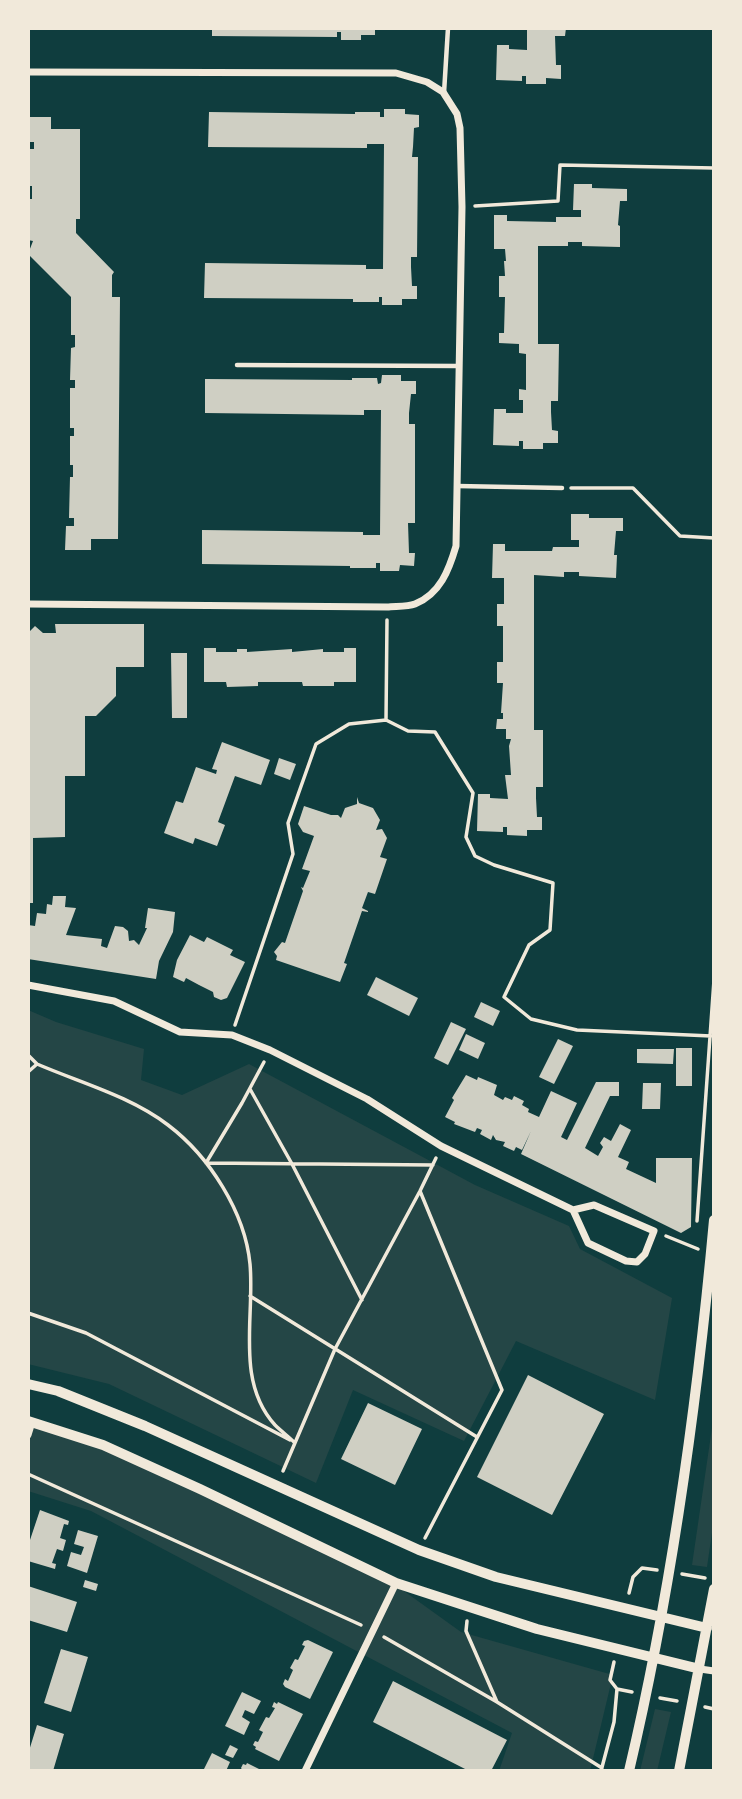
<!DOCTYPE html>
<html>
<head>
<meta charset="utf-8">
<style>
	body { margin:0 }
	#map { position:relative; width:742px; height:1799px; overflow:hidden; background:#0f3d3e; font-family:Signika,sans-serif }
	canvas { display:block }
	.frame { position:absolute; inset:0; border:30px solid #f1e9da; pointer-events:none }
</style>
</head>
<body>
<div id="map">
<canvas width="742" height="1799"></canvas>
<div class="frame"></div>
</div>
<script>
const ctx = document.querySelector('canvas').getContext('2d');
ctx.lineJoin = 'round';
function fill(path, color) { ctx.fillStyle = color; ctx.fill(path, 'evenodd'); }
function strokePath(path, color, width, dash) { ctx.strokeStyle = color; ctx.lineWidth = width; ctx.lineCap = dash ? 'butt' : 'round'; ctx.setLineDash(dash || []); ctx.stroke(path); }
const green = new Path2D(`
	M28 1010 56 1022 144 1049 141 1080 182 1095 249 1064 475 1185 569 1226 580 1249 672 1298 655 1400 516 1341 464 1441 353 1390 316 1483 109 1384 28 1364Z
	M714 1414V1519L707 1567 692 1565Z
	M28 1424 103 1447 397 1586 461 1632 613 1675 590 1771H499L512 1733 91 1511 28 1491Z
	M655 1709 671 1712 657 1771H640Z`);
const building = new Path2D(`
	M212 28H375V35H361V40H341V32H337V37L212 36Z
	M527 28H566L565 36H555L556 65H561V79L546 78V84H526V76H522V81L496 80 497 45H509V49L527 50Z
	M384 109H405V114L419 115V127L414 128 413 147 412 157H418L417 257H411V267L412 286H417V299H402V305H382V297H379V302H353V299L204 298 205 263 366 265V269H383L384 144H367V148L208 147 209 112 355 114V112H380V117H384Z
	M28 117H51V129H80V219H76V233L114 272 112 275V297H120L118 539H91V550H65L66 526H74V518H69L70 477H73V465H70V436H74V428H70V388H75V380H70L71 348 75 347V335H71V297L28 254 33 241 28 240V199H32V186H29V149H34V142H28Z
	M574 184H592V188L627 189V201H620L618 225 620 226V247L582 246V242H568V246H538V344H559L558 401H551V412L552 430 558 431V443H543V449H523V441H519V446L493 445 494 409H506V413H523V400H519V389L526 390V354L519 353V344L499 343V333H504L505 297H499V276H505L504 261H506L505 249H494V215H507V221L556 222V217H581V210H573Z
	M382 375H401V381H416V394H411L409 413V424H415V523H408L409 553H415L414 566 400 565 399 571H380V563H376V568H350V566L202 564V530L363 532V535H380L381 410H364V415L205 413V379L352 380V378H377L378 384 381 383Z
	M571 514H589V518H623V531H616L614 555H617L616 578 579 576V572H564V577L534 575V730H543V787H536V798L537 817H542V830H527V836L507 835V827H503V832L477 831 478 794H490V798L508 799 505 775H511L509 746 511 739H506V729H496L497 719H503V713H501L503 683H497V662H503V626H497V604H504V578H492L493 544H505V551H552L553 547H579V540H571Z
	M55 624H144V667H116V696L96 716H85V776H65V837L33 838V903H28V633L35 626 43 633H56Z
	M204 648H216V652H237V649H247V652L292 649V652L323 649V652H344V648H356V682H334V686H303L302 682H258V686L227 687 226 682H204Z
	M171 653H187V718H172Z
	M222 742 270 760 261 785 235 776 218 822 225 825 217 846 195 838 193 844 164 833 176 801 183 803 196 767 216 774 217 770 212 769Z
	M279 758 296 764 290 780 274 774Z
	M357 797 359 803 373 808 380 820 376 830 382 829 387 838 380 857 387 859 375 894 368 892 362 908 368 911V912L362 911 344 963 347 964 340 982 276 960 277 956 274 952 282 942 285 943 303 891 301 887 303 888 310 871 302 869 314 836 303 832 298 824 304 806 331 815H338L341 818 345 808 357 804Z
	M53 896H66L65 907 76 908 66 935 102 939 101 946 107 948 115 926 123 927 128 931 129 941 134 940 139 945 147 928H145L148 908 175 912 173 932 159 961 156 979 28 959V925L35 926 37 913 46 914 47 904 52 905Z
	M190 935 204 942 207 937 233 950 230 955 245 962 227 998 221 1000 214 997 213 992 199 985 186 978 184 982 173 977 177 960Z
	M376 977 418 998 409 1016 367 995Z
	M481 1002 500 1011 493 1026 474 1017Z
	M451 1022 466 1029 448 1065 434 1058Z
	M466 1034 485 1043 478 1059 459 1050Z
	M558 1039 573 1046 554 1084 539 1077Z
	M676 1048H692V1086H676Z
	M637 1049H674L673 1064 637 1063Z
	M466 1075 477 1080 478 1077 497 1085 494 1095 503 1100 505 1097 512 1100 514 1096 524 1101 522 1105 529 1109 528 1112 539 1117 551 1091 577 1103 561 1137 567 1140 596 1082H619V1096H610L585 1148 598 1156 603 1147 600 1143 604 1137 611 1141 620 1124 631 1130 618 1157 629 1162 626 1169 656 1183V1158H692L691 1227 681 1233 521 1154 531 1131 522 1150 516 1147 514 1151 503 1146 505 1142 496 1140 493 1135 491 1140 480 1134 482 1130 477 1128 475 1132 454 1124 455 1122 445 1117 454 1100 452 1098Z
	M643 1083H661L660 1109H642Z
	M528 1375 604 1414 552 1515 477 1477Z
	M368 1403 422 1429 395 1485 341 1459Z
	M40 1510 69 1521 68 1525 64 1524 60 1538 66 1540 63 1551 57 1549 52 1563 56 1564 55 1569 28 1561V1546Z
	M78 1530 98 1536 87 1573 67 1566 71 1552 81 1555 84 1547 74 1544Z
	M85 1580 98 1584 96 1591 83 1587Z
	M28 1586 77 1602 67 1632 28 1620Z
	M308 1640 333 1652 310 1699 285 1687 283 1684 285 1679 288 1681 293 1670 290 1668 295 1659 298 1660 305 1646 302 1645 304 1641Z
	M61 1649 88 1657 71 1712 44 1703Z
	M393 1681 507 1740 491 1771H469L373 1722Z
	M242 1692 261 1701 254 1714 245 1710 242 1717 250 1722 244 1735 225 1726Z
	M274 1702 277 1704 278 1702 303 1714 279 1761 255 1749 256 1747 253 1745 255 1741 258 1742 263 1732 259 1730 266 1717 269 1718 275 1708 272 1707Z
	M37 1725 64 1734 53 1771H28V1754Z
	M230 1745 238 1749 233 1758 225 1755Z
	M212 1753 230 1762 226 1771H203Z
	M247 1763 263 1771H243L241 1768 243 1764 246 1765Z`);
const path = new Path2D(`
	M475 206 558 201 560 165 714 168
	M571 488H633L680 536 714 538
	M386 720 408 731 435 732 473 793 466 837 475 856 494 865 553 883 550 930 529 945 504 997 531 1019 577 1030 711 1036
	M235 1025 293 854 288 823 316 744 349 724 386 720 387 620
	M28 1055 37 1064C81 1083 130 1096 168 1125 209 1156 245 1212 250 1264 255 1317 235 1381 275 1425 281 1431 289 1437 295 1443
	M28 1072 37 1064
	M250 1089 292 1164 362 1300
	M206 1163 433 1165
	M206 1163 242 1103 264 1062
	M420 1191 502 1390 425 1538
	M697 1221 714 980
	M666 1236 698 1249
	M250 1296 477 1437
	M28 1313 86 1333 290 1440
	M283 1471 335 1349 420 1191 436 1158
	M28 1474 361 1625
	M682 1574 705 1578
	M629 1593 633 1577 642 1568 657 1570
	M467 1621 466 1631 497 1702 602 1768
	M384 1637 497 1702
	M614 1662 610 1680 617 1689 632 1692
	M660 1698 677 1701
	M705 1707 714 1709
	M601 1771 614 1722 617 1689`);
const service = new Path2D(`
	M444 93 448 28
	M237 365 459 366
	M457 486 562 488`);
const minor = new Path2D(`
	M28 72 396 73 427 82 443 92 457 114 460 128 462 207 456 546C449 570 440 594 415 604 407 607 395 606 387 607L28 604
	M28 985 114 1001 180 1032 232 1035 270 1050 367 1099 441 1146 573 1210 594 1205 654 1231 645 1254 637 1262 626 1261 588 1243 573 1210
	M28 1435 32 1422
	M700 1669 714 1671
	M305 1771 396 1583`);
const tertiary = new Path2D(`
	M28 1384 58 1391 145 1426 419 1550 496 1577 707 1628
	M28 1421 103 1445 200 1489 396 1583 537 1629 700 1669
	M629 1771C672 1589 697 1406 714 1220
	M679 1771 714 1589`);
fill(green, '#244646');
fill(building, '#cfcfc3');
strokePath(path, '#f1e9da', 3.5);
strokePath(service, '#f1e9da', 4.5);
strokePath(minor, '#f1e9da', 7);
strokePath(tertiary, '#f1e9da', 10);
</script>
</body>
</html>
